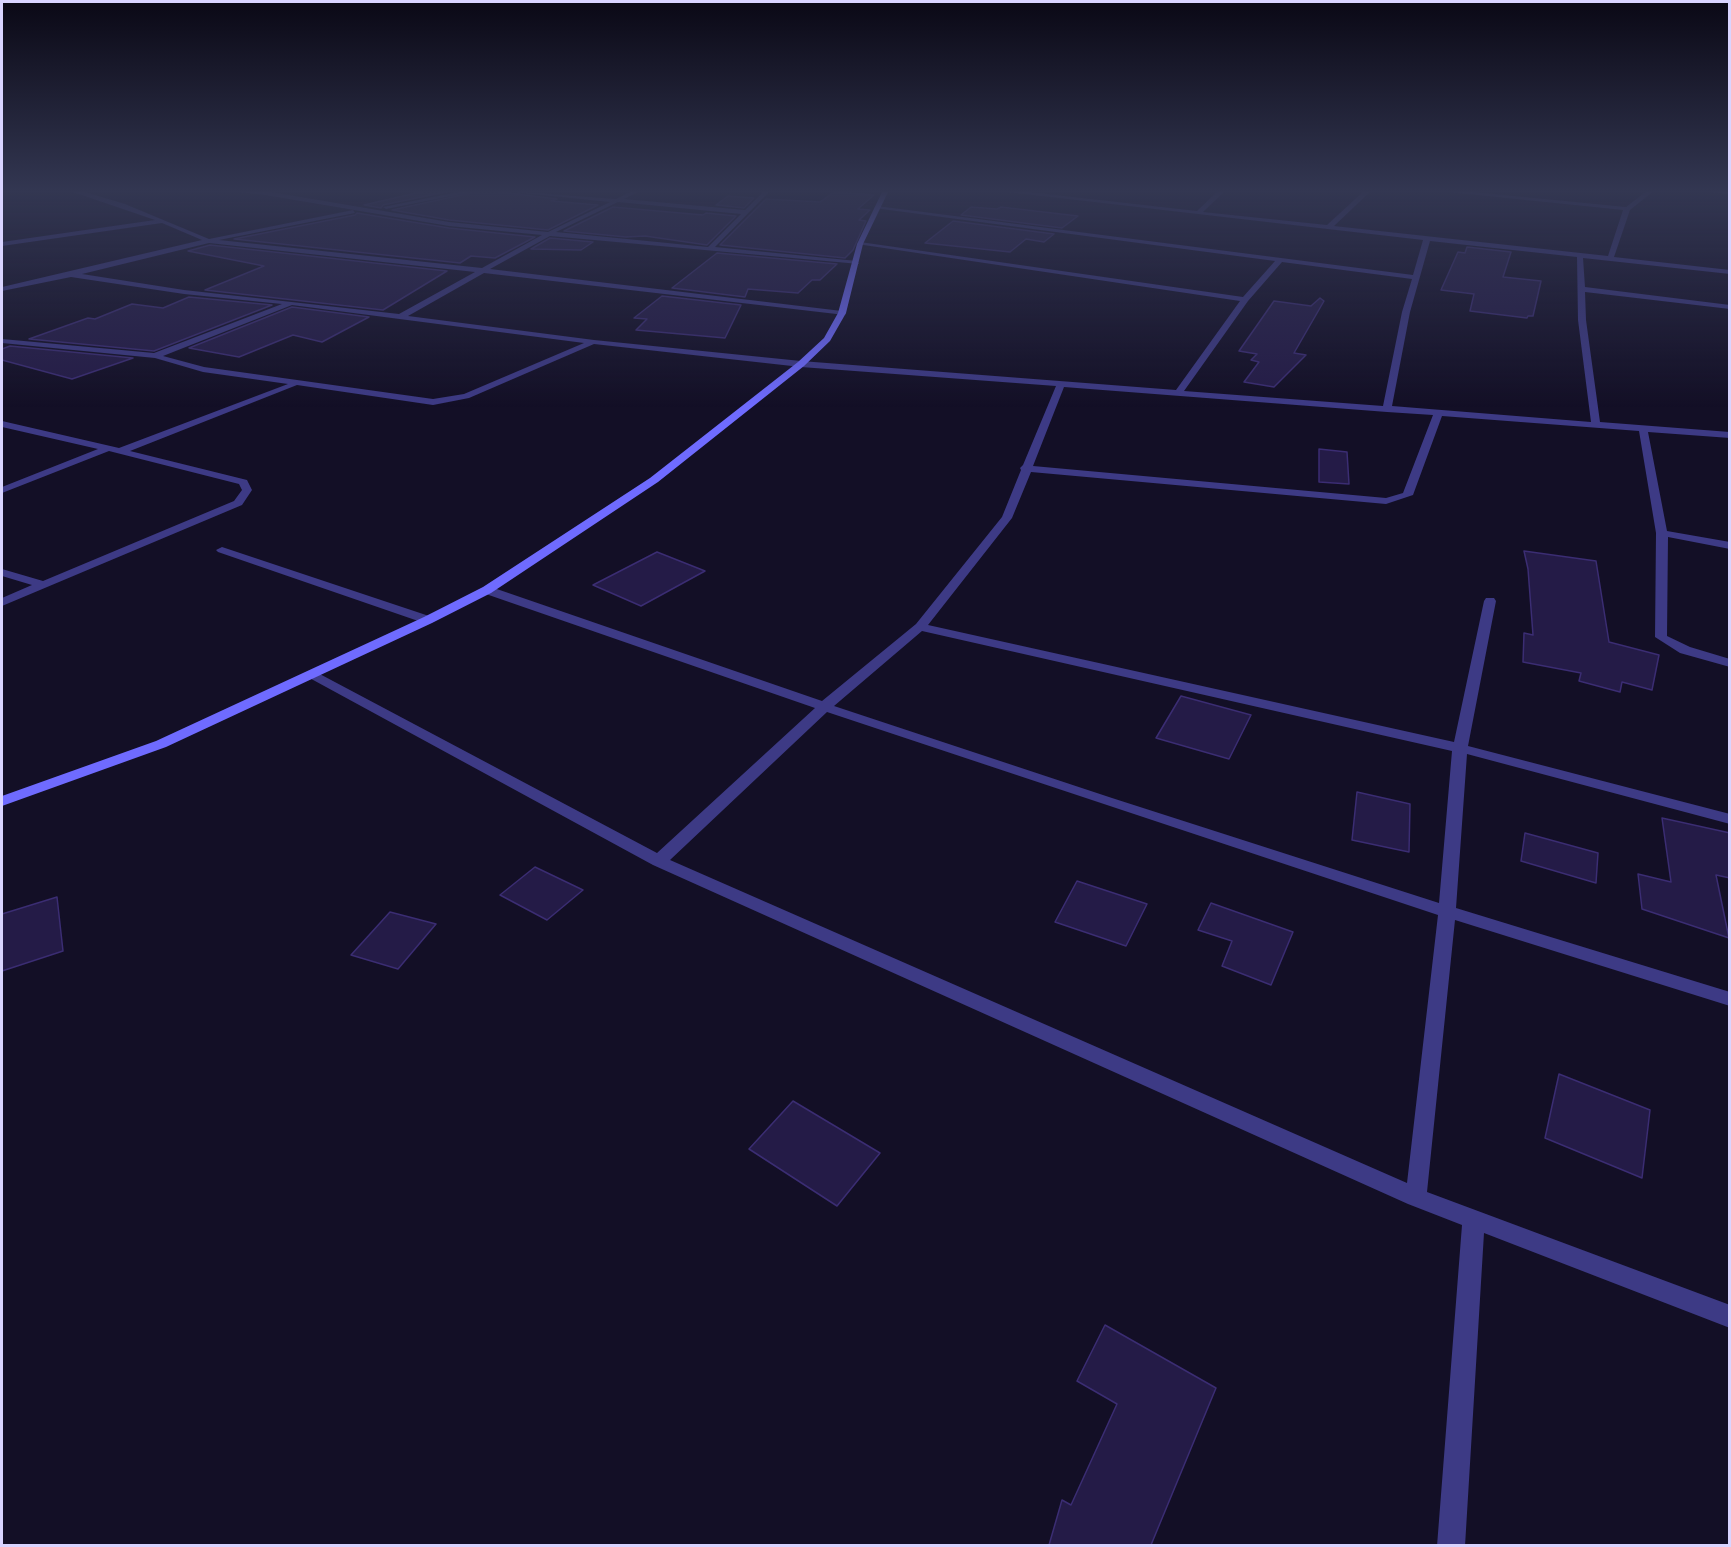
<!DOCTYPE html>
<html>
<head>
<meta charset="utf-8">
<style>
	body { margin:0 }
	#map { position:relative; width:1731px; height:1547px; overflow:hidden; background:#130f26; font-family:"PT Sans Narrow",sans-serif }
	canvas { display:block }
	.frame { position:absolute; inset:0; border:3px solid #d9d4ff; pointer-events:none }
</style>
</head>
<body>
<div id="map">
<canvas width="1731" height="1547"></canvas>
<div class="frame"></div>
</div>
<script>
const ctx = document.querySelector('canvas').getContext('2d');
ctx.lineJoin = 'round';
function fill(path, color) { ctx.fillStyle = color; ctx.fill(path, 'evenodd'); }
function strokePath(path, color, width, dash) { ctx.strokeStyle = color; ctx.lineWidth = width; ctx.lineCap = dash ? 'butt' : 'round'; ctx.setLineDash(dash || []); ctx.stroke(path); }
const building = new Path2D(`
	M429 190H455L383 205 381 208 364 205Z
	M484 190 557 199 551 201 598 205 548 230 449 220 392 210Z
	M834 192 874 195 858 209 870 210 859 220 866 221 853 250 845 258 720 245 766 199 820 202Z
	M728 196 754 198 744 208 716 205Z
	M613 207 703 215 706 213 736 216 707 245 645 236 626 237 564 231Z
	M971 207 997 209 1001 207 1078 216 1062 228 961 215Z
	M357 213 449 228 535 237 495 258 471 256 460 263 234 239 355 215Z
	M953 221 1054 234 1044 242 1026 239 1010 252 925 243Z
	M550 238 593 242 581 250 531 249Z
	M210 245 447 271 383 310 205 290 264 266 188 251Z
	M1467 247 1511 252 1503 277 1541 281 1533 316H1528L1527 318 1470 311 1474 294 1441 290 1458 252 1465 253Z
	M717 253 837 264 820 280H812L798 293 748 289 745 297 672 288Z
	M662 296 741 305 725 338 636 330 647 319 634 318Z
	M189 297 272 305 154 351 29 339 88 318 95 319 132 304 163 308Z
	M1320 298 1324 301 1294 353 1306 355 1274 387 1244 382 1259 362 1251 360 1257 354 1239 351 1274 301 1311 306Z
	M292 307 369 317 322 342 293 335 239 357 189 348Z
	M10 346 133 358 72 379 2 360V349Z
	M1319 449 1347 452 1349 484 1319 482Z
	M1524 551 1596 561 1609 642 1659 655 1652 690 1622 682 1620 692 1579 681 1581 673 1523 662 1524 633 1533 635 1528 569Z
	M657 552 705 571 641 606 593 585Z
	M1181 696 1251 715 1229 759 1156 738Z
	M1357 792 1410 804 1409 852 1352 840Z
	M1662 818 1730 833V878L1716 875 1729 938 1642 909 1638 874 1671 882Z
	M1525 833 1598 853 1596 883 1521 861Z
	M535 867 583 890 547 920 500 895Z
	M1077 881 1147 904 1126 946 1055 922Z
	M57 897 63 951 2 971V914Z
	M1211 903 1293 932 1271 985 1222 966 1232 941 1198 930Z
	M390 912 436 924 398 969 351 955Z
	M1559 1074 1650 1110 1642 1178 1545 1138Z
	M793 1101 880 1153 837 1206 749 1149Z
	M1105 1325 1216 1388 1151 1545H1049L1062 1500 1071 1505 1117 1404 1077 1381Z`);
const street = new Path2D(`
	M67 190H78L125 204 209 239 353 210 355 213 219 240 482 268 542 235 449 226 265 195 222 190 265 191 449 222 548 232 610 202 494 190 616 199 634 190H642L624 199 745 210 765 190H771L715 247 857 261 859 264 550 236 490 269 842 311 846 313 845 315 484 273 408 316 594 340 801 361 1176 390 1240 301 857 244 860 242 1243 297 1275 261 874 208 877 206 1413 275 1423 240 990 190H1011L1197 211 1219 190H1226L1203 212 1327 225 1365 190H1372L1334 226 1608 256 1623 210 1429 190H1453L1626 207 1648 190H1655L1630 210 1614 257 1730 270V274L1583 258 1585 287 1730 305V309L1585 292 1586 320 1600 422 1730 432V438L1648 432 1667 531 1730 542V549L1668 537 1667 636 1690 647 1730 659V667L1680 653 1655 637 1656 533 1639 431 1442 416 1413 495 1386 504 1031 472 1012 518 928 625 1454 742 1484 601 1486 598H1494L1496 601 1468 746 1730 814V824L1467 754 1456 908 1730 992V1006L1455 920 1427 1192 1730 1305V1328L1484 1233 1465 1546H1437L1462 1225 1408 1204 653 865 304 675 306 672H316L657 853 815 708 483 593V587H491L822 701 916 624 1002 517 1021 470 1020 468 1023 465 1056 386 801 367 594 344 469 398 433 405 297 385 130 451 247 480 252 490 242 505 2 606V598L32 585 2 576V569L43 581 234 501 242 490 239 484 109 451 2 493V487L98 449 2 427V421L119 448 288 384 203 372 155 358 2 343V339L154 353 282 304 184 294 71 277 2 291V287L202 240 162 223 2 246V242L155 220ZM618 202 741 214 708 247 556 232ZM1430 241 1577 257 1578 320 1591 422 1392 406 1410 312ZM209 243 475 272 399 314 184 290 82 274ZM1282 262 1412 279 1402 312 1383 406 1184 391 1248 301ZM292 305 584 343 464 394 433 399 204 367 163 356ZM1064 387 1387 412 1433 415 1403 493 1386 498 1033 466ZM922 631 1452 751 1439 903 1112 798 834 706ZM827 712 1438 915 1407 1183 670 860Z
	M468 190H482L386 209 383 207Z
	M1707 190H1730V194L1710 192Z
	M222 547 432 617 434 620 428 624 424 623 218 552 216 550Z`);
const secondary = new Path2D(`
	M883 190H889L863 244 846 313 830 341 804 366 658 482 491 593 432 623 166 747 2 806V796L156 741 424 617 483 587 650 478 798 362 824 338 838 313 857 244Z`);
fill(building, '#241b47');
strokePath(building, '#3b2d73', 1.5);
fill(street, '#3d3a85');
fill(secondary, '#6f6bff');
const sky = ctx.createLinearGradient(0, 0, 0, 407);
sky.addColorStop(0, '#0a0815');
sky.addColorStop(0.47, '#333752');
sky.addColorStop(1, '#33375200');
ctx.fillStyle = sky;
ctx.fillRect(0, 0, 1731, 407);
</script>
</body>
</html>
